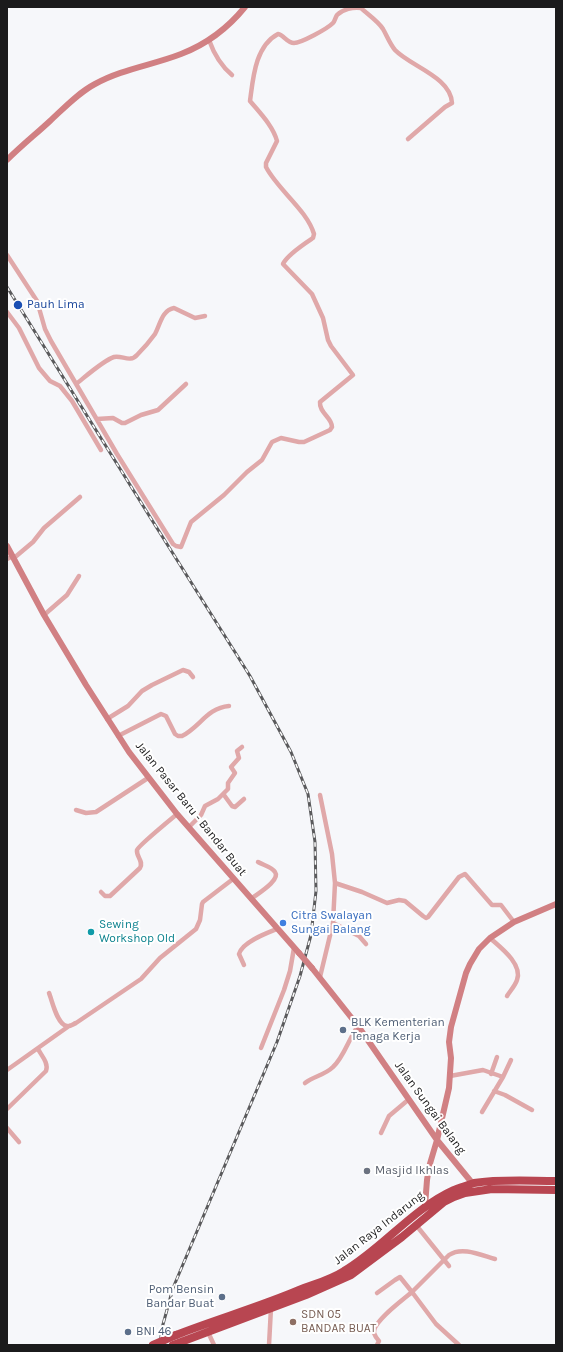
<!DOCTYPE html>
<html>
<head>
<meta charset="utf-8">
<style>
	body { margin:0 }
	#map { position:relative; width:563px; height:1352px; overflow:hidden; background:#f6f7fa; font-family:Karla,sans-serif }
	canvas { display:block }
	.frame { position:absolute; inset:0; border:8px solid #1b1b1c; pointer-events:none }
</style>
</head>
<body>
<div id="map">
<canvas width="563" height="1352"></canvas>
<div class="frame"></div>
</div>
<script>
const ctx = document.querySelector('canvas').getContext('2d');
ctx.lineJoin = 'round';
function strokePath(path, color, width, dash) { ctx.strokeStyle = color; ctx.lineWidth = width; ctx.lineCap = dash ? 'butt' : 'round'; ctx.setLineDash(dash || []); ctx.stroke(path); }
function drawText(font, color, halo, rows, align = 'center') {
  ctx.font = font + ' Karla,sans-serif'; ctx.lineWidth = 4; ctx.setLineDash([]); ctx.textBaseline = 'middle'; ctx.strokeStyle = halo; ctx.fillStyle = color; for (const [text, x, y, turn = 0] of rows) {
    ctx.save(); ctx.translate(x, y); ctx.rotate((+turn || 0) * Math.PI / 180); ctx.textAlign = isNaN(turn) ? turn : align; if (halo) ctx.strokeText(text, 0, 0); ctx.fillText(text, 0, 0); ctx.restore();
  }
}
const street = new Path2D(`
	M209 40C214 54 220 65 232 75
	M7 255 37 301 45 329 51 341 117 454 173 544 176 546 181 547 191 522 224 495 247 472 262 460 272 442 281 438 299 442H304L330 430 332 427C332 417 319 413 320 402L353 375 331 346 328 340 323 318 312 294 283 264C287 255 304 244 313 238L314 234C307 210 278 190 266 167V163L277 141C273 126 260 113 250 101 253 79 255 46 278 34 284 35 287 43 294 43 301 43 327 29 333 23 335 21 335 18 337 15 343 9 353 7 361 8 367 14 378 21 383 29 387 36 390 44 395 50 410 66 451 77 452 103L445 107 408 139
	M7 312 19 328 39 368 50 381 60 386 72 401 101 450
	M76 384C85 377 104 360 114 357 122 355 130 363 137 355 143 349 150 341 155 334 160 325 162 310 174 308L195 318 205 316
	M97 419 113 418 122 423H125L141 415 158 410 186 384
	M14 558 33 542 44 528 80 497
	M7 559 13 556
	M44 615 67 595 79 576
	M107 719 128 706 142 691 152 685 183 670 189 672 193 677
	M118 736 161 714 166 716 175 734 178 736H182C200 727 207 708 229 706
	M224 795 232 806 235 807 244 799
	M76 810 86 813 96 812 148 778
	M189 827 201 815 205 806 218 799 228 789V783L235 773 231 767 239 758 237 751 242 747
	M335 883 362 892 387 903 399 900 405 901 423 916 426 918 428 917 459 877 465 874 492 905H501L514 922
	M101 892 105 896H110L140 868C144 861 136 857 137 850 138 846 171 819 177 814
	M251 899C257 894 281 880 275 872 272 867 263 865 258 862
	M333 923 359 936 366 944
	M490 938C500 947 523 964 517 980 515 986 510 991 507 996
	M244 965 239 954C242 942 267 933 277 929
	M320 977 333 923 335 883 332 854 320 795
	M49 993C52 1000 57 1025 67 1026 70 1027 73 1024 76 1023L141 979 160 958 196 929 200 920 202 904 203 902 233 879
	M261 1048 284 990 290 971 294 948
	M7 1070 69 1026
	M491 1074 497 1057
	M450 1076 483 1070 503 1077 482 1112
	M503 1077 511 1060
	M305 1083C314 1076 325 1075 333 1067 344 1057 349 1038 358 1026
	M494 1091 505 1095 532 1110
	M7 1109 46 1071C49 1063 41 1055 38 1049
	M7 1128 19 1142
	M381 1133 389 1116 408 1100
	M416 1225 449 1266
	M208 1332 214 1345
	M269 1345 271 1308
	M377 1345 379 1341C377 1339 375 1336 374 1333 372 1322 404 1299 412 1292L400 1277 395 1280 377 1293
	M459 1345 436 1324 412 1292 449 1255C462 1246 481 1255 495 1259`);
const secondary = new Path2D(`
	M7 160C21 146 36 134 50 121 64 108 78 93 95 84 122 69 153 65 181 54 207 44 228 28 245 7
	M7 546 44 615 86 685 129 752 177 814 299 953
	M312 968 358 1026 437 1140 473 1184
	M425 1206 427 1180 429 1167 437 1140 449 1088 451 1058 449 1042 451 1027 466 973 470 964 479 949 490 938 514 922 556 904`);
const highway = new Path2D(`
	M176 1335C217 1319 259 1307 299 1290 314 1284 330 1280 344 1271 383 1248 412 1209 454 1190 460 1188 467 1185 474 1183 500 1179 529 1181 556 1181
	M173 1345 306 1295 351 1275 402 1237 444 1202 454 1197 465 1193 492 1189 556 1190`);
const rail = new Path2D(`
	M7 287 150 517 250 676 291 752 308 794 315 842 316 891 311 935 300 976 277 1042 173 1288 162 1328 160 1345`);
const secondaryBridge = new Path2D(`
	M299 953 312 968`);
const highwayBridge = new Path2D(`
	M153 1345 176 1335`);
const markers = [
	[18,305,5,"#1a4fb4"],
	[283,923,4,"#3f7fe0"],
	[91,932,4,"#0f9aa8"],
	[343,1030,4,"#5c6f8a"],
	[367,1171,4,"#6b7280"],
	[222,1297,4,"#5c6f8a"],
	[293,1322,4,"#8d6e63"],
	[128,1332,4,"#5c6f8a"]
];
const transitNames = [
	["Pauh Lima",27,305]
];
const streetNames = [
	["Jalan Pasar Baru - Bandar Buat",191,809,51],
	["Jalan Sungai Balang",430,1108,54],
	["Jalan Raya Indarung",379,1228,-38]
];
const shopNames = [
	["Citra Swalayan",291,916],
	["Sungai Balang",291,930]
];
const cultureNames = [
	["Sewing",99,925],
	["Workshop Old",99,939]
];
const serviceNames = [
	["BLK Kementerian",351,1023],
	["Tenaga Kerja",351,1037],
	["Pom Bensin",214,1290,"right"],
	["Bandar Buat",214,1304,"right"],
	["BNI 46",136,1332]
];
const worshipNames = [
	["Masjid Ikhlas",375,1171]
];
const educationNames = [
	["SDN 05",301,1315],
	["BANDAR BUAT",301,1329]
];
strokePath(street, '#e0a8a9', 4.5);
strokePath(secondary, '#d18083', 6);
strokePath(highway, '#b84651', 8);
strokePath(rail, '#5a5a5c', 3);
strokePath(rail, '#fff', 1.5, [4.5]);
strokePath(secondaryBridge, '#d18083', 6);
strokePath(highwayBridge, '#b84651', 8);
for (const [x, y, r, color] of markers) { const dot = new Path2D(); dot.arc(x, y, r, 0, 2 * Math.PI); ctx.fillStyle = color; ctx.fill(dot); strokePath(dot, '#fff', 1.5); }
drawText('12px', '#164399', '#fff', transitNames, 'left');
drawText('12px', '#1b1b1c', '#fff', streetNames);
drawText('12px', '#366cbe', '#fff', shopNames, 'left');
drawText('12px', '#0d838f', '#fff', cultureNames, 'left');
drawText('12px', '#4e5e75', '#fff', serviceNames, 'left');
drawText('12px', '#5b616d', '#fff', worshipNames, 'left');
drawText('12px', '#785e54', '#fff', educationNames, 'left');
</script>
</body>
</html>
